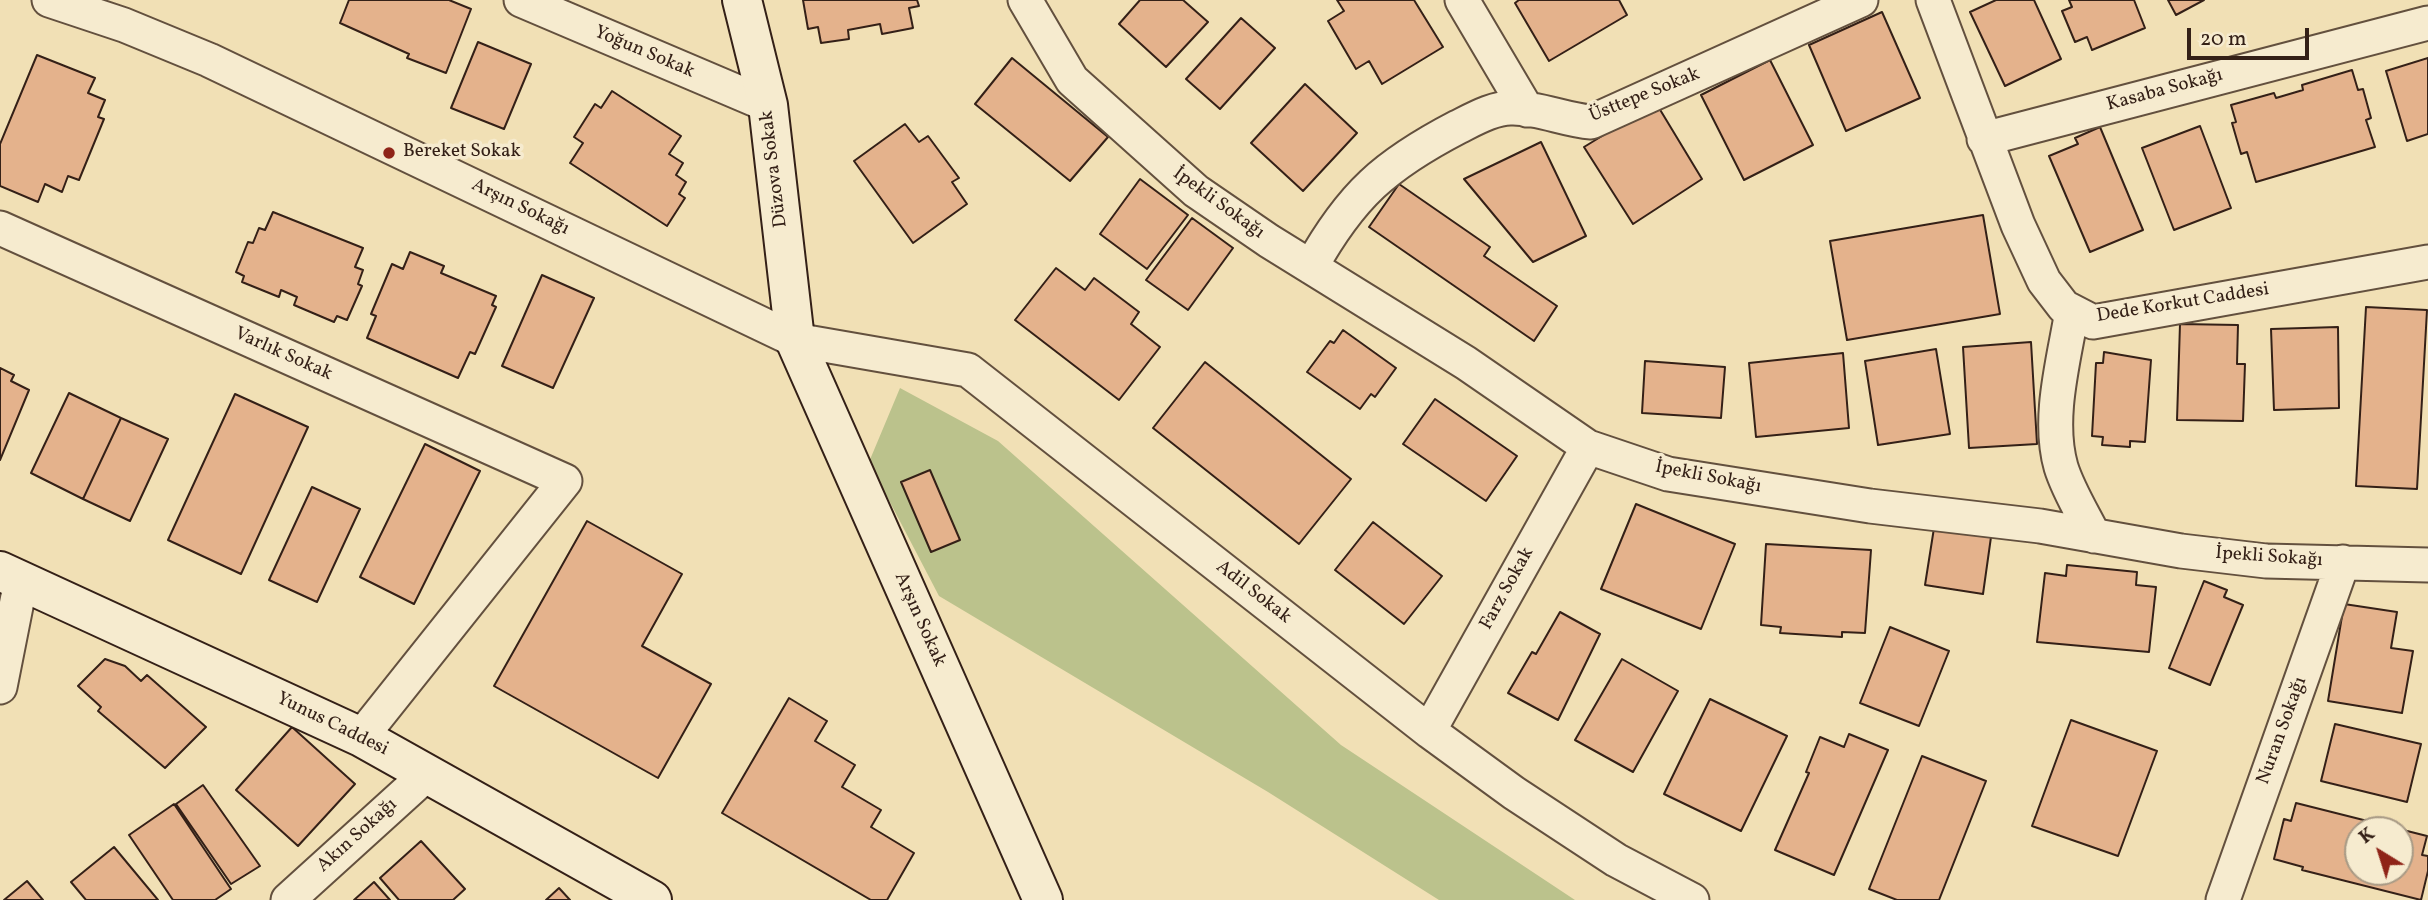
<!DOCTYPE html>
<html>
<head>
<meta charset="utf-8">
<style>
	body { margin:0 }
	#map { position:relative; width:2428px; height:900px; overflow:hidden; background:#f1e0b5; font-family:Vollkorn,serif }
	canvas { display:block }
	.north { position:absolute; left:2344px; top:816px; width:70px; height:70px; box-sizing:border-box; background:#f6ebcf; border:2px solid #a89a85; border-radius:50%; rotate:322deg; font-size:19px; font-weight:700; line-height:28px; text-align:center; color:#342017 }
	.north::after { content:''; display:block; margin:auto; width:24px; height:32px; background:#8f2418; clip-path:polygon(50% 0,100% 100%,50% 72%,0 100%) }
	.scale { position:absolute; left:2187px; top:28px; width:122px; height:32px; box-sizing:border-box; border:4px solid #342017; border-top:0; padding-left:9px; font-size:21px; line-height:24px; white-space:nowrap; color:#342017; -webkit-text-stroke:5px #f6ebcf; paint-order:stroke }
</style>
</head>
<body>
<div id="map">
<canvas width="2428" height="900"></canvas>
<div class="north">K</div>
<div class="scale">20 m</div>
</div>
<script>
const ctx = document.querySelector('canvas').getContext('2d');
ctx.lineJoin = 'round';
function fill(path, color) { ctx.fillStyle = color; ctx.fill(path, 'evenodd'); }
function strokePath(path, color, width, dash) { ctx.strokeStyle = color; ctx.lineWidth = width; ctx.lineCap = dash ? 'butt' : 'round'; ctx.setLineDash(dash || []); ctx.stroke(path); }
function drawText(font, color, halo, rows, align = 'center') {
  ctx.font = font + ' Vollkorn,serif'; ctx.lineWidth = 7; ctx.setLineDash([]); ctx.textBaseline = 'middle'; ctx.strokeStyle = halo; ctx.fillStyle = color; for (const [text, x, y, turn = 0] of rows) {
    ctx.save(); ctx.translate(x, y); ctx.rotate((+turn || 0) * Math.PI / 180); ctx.textAlign = isNaN(turn) ? turn : align; if (halo) ctx.strokeText(text, 0, 0); ctx.fillText(text, 0, 0); ctx.restore();
  }
}
const green = new Path2D(`
	M900 388 998 441 1341 745 1575 900H1439L1268 792 939 596 869 462Z`);
const building = new Path2D(`
	M349 0H449L471 9 446 73 407 58 409 54 340 23Z
	M803 0H917L919 6 909 8 913 28 882 34 880 24 848 30 849 39 821 43 818 27 808 29Z
	M1140 0H1183L1208 22 1166 67 1119 24Z
	M1337 0H1414L1443 47 1382 84 1369 61 1356 69 1328 21 1344 11Z
	M1519 0H1619L1627 15 1549 61 1515 3Z
	M1996 0H2034L2061 59 2005 86 1970 12Z
	M2069 0H2134L2145 28 2092 50 2087 37 2075 42 2062 11 2072 7Z
	M2168 0H2204L2176 15Z
	M1882 12 1920 98 1846 131 1809 45Z
	M1241 18 1275 48 1220 109 1186 79Z
	M478 42 531 64 504 129 451 108Z
	M37 55 95 78 88 93 105 100 98 117 104 119 79 180 68 176 62 192 45 184 38 202 0 186V144Z
	M1012 58 1108 137 1070 181 975 104Z
	M2428 58V134L2407 141 2386 71Z
	M1770 60 1813 145 1744 180 1701 95Z
	M2352 70 2358 90 2363 89 2371 118 2366 120 2375 147 2256 182 2247 152 2241 154 2232 123 2236 122 2231 105 2274 93 2276 98 2303 90 2302 85Z
	M1305 84 1357 133 1303 191 1251 143Z
	M612 91 681 136 669 154 683 163 676 175 686 182 679 194 685 198 667 226 570 163 583 143 574 137 595 104 601 108Z
	M1656 103 1702 179 1633 224 1584 147Z
	M905 124 919 142 928 136 959 178 952 182 967 204 913 243 854 161Z
	M2200 126 2231 208 2174 230 2142 148Z
	M2100 127 2143 230 2090 252 2049 156 2078 144 2075 138Z
	M1541 142 1586 236 1533 262 1464 179Z
	M1140 179 1188 215 1147 269 1100 234Z
	M1399 184 1490 247 1484 256 1557 306 1534 341 1369 227Z
	M273 212 363 248 355 267 363 270 358 284 362 286 347 320 337 316 334 322 294 305 297 297 281 290 279 297 242 282 244 276 236 272 248 242 253 243 259 228 265 230Z
	M1983 215 2000 314 1847 340 1830 241Z
	M1192 218 1233 248 1188 310 1146 280Z
	M410 252 444 266 441 273 496 296 492 305 496 307 475 354 470 352 458 378 367 338 376 316 371 314 392 264 403 269Z
	M1056 268 1085 290 1094 278 1139 312 1131 324 1160 347 1119 400 1015 320Z
	M542 275 594 298 553 388 502 366Z
	M2366 307 2427 310 2417 489 2356 486Z
	M2180 324 2238 325 2237 364H2245L2243 421 2177 420Z
	M2338 327 2339 408 2274 410 2271 329Z
	M1343 330 1396 368 1375 397 1371 394 1360 409 1307 372 1330 341 1334 343Z
	M2031 342 2037 444 1969 448 1963 347Z
	M1936 349 1950 434 1878 445 1865 361Z
	M2104 352 2151 360 2145 442 2130 441V447L2102 445 2103 437 2092 436 2096 363H2103Z
	M1843 353 1849 428 1756 437 1749 363Z
	M1645 361 1725 367 1721 418 1642 413Z
	M1205 362 1351 479 1299 544 1153 428Z
	M0 368 14 375 11 381 29 390 0 460Z
	M69 393 121 418 83 499 31 473Z
	M235 394 308 427 241 574 168 540Z
	M1435 399 1517 456 1486 501 1403 444Z
	M121 418 168 439 130 521 83 499Z
	M425 444 480 471 414 604 360 577Z
	M930 470 960 540 931 552 901 482Z
	M312 487 360 509 317 602 269 580Z
	M1636 504 1735 544 1701 629 1601 589Z
	M587 521 682 574 642 646 711 684 658 778 494 686Z
	M1373 522 1442 576 1404 624 1335 570Z
	M1934 528 1991 537 1983 594 1925 585Z
	M1766 544 1871 550 1865 633 1842 632V637L1780 633 1781 627 1761 625Z
	M2067 565 2137 572 2136 585 2156 587 2149 652 2037 642 2045 573 2066 576Z
	M2204 581 2227 590 2224 597 2243 605 2210 685 2169 668Z
	M2344 604 2397 612 2391 648 2413 651 2402 713 2328 701Z
	M1560 612 1600 634 1558 720 1508 693 1532 652 1536 654Z
	M1890 627 1949 651 1919 726 1860 703Z
	M105 659 125 666 141 681 147 675 206 727 165 768 98 711 101 707 78 686Z
	M1622 659 1678 691 1633 772 1575 740Z
	M789 698 827 721 815 741 855 765 842 787 881 810 871 827 914 853 887 900H871L722 813Z
	M1710 699 1787 736 1741 831 1664 794Z
	M2071 720 2157 751 2118 856 2032 826Z
	M2335 724 2421 744 2407 802 2321 781Z
	M292 727 355 784 298 846 236 790Z
	M1849 734 1888 750 1834 875 1775 850 1809 773 1806 772 1820 737 1844 747Z
	M1922 756 1986 781 1939 900H1897L1869 889Z
	M203 785 260 866 231 884 176 804Z
	M2296 803 2427 836 2422 855 2428 856V871L2421 900 2302 870 2303 867 2274 859 2284 819 2291 821ZM2358 830H2400V872H2358Z
	M174 804 231 889 215 900H173L129 835Z
	M421 841 465 889 453 900H399L380 878Z
	M114 847 158 900H86L71 882Z
	M27 881 43 900H4Z
	M374 882 390 900H354Z
	M559 888 570 900H546Z`);
const street = new Path2D(`
	M49 0 124 25 209 60 795 340 968 370 1429 731 1514 793 1616 860 1692 900
	M521 0 768 105
	M1025 0 1072 80 1196 191 1269 241 1466 363 1588 447 1668 474 1870 506 2040 526 2181 551 2266 561 2428 565
	M1462 0 1527 110
	M1933 0 2018 225 2044 281 2064 307 2093 322 2428 262
	M1984 139 2428 23
	M0 228 565 481 361 737
	M1311 267C1351 195 1385 165 1458 127 1474 119 1495 107 1513 108 1540 108 1565 120 1591 122L1861 0
	M2072 311C2064 360 2047 418 2061 467 2068 490 2083 514 2094 536
	M0 687 21 581
	M1429 731 1588 447
	M288 900 428 773
	M2223 900 2343 562`);
const secondary = new Path2D(`
	M742 0 768 105 795 340 1043 900
	M0 571 361 737 652 900`);
const markers = [
	[389,153,7,"#8f2418"]
];
const streetNames = [
	["Yoğun Sokak",644,53,23],
	["Kasaba Sokağı",2165,91,-15],
	["Üsttepe Sokak",1645,96,-22],
	["Düzova Sokak",775,169,-97],
	["İpekli Sokağı",1218,204,36],
	["Arşın Sokağı",520,208,26],
	["Dede Korkut Caddesi",2183,304,-9],
	["Varlık Sokak",283,355,24],
	["İpekli Sokağı",1708,478,11],
	["İpekli Sokağı",2269,558,4],
	["Farz Sokak",1508,589,-61],
	["Adil Sokak",1253,593,38],
	["Arşın Sokak",919,620,66],
	["Yunus Caddesi",332,725,26],
	["Nuran Sokağı",2283,731,-70],
	["Akın Sokağı",358,836,-42]
];
const poiNames = [
	["Bereket Sokak",403,153]
];
fill(green, '#bbc28c');
fill(building, '#e4b28c');
strokePath(building, '#342017', 2);
strokePath(street, '#63503e', 37);
strokePath(secondary, '#342017', 42);
strokePath(street, '#f6ebcf', 33);
strokePath(secondary, '#f6ebcf', 38);
for (const [x, y, r, color] of markers) { const dot = new Path2D(); dot.arc(x, y, r, 0, 2 * Math.PI); ctx.fillStyle = color; ctx.fill(dot); strokePath(dot, '#f6ebcf', 2.5); }
drawText('19px', '#342017', '#f6ebcf', streetNames);
drawText('19px', '#342017', '#f6ebcf', poiNames, 'left');
</script>
</body>
</html>
